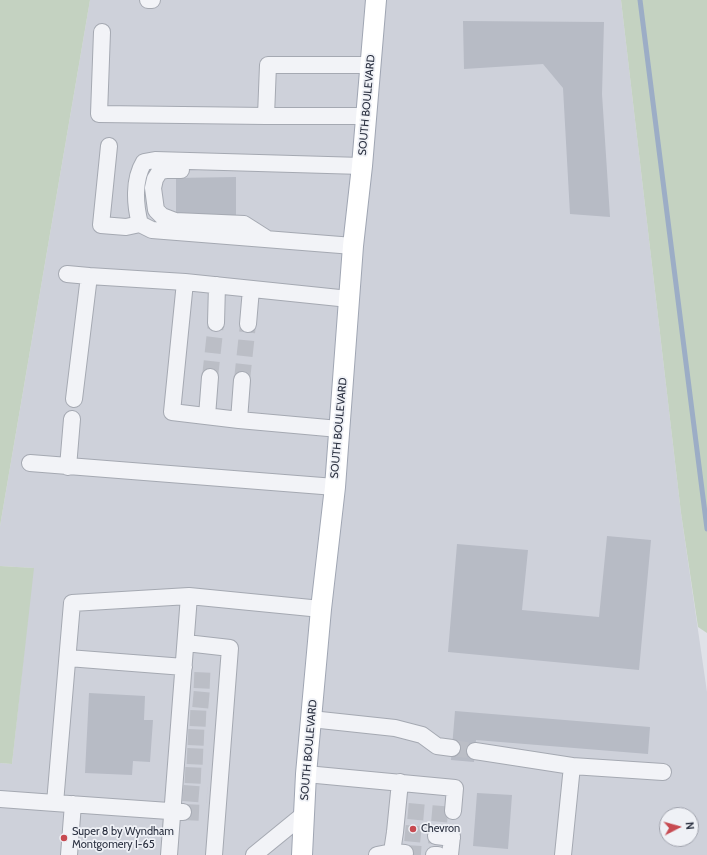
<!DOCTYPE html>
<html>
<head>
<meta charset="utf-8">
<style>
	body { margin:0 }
	#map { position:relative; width:707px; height:855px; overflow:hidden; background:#e0e2e8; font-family:Cabin,sans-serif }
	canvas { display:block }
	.north { position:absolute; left:659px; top:807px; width:40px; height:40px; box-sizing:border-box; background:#eff1f6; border:1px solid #a0a3ad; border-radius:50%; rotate:84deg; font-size:11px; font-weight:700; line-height:16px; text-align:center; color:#292f3f }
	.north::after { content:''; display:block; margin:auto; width:14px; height:18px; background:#c74a51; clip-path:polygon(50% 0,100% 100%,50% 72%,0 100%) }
</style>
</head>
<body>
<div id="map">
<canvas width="707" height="855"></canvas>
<div class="north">N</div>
</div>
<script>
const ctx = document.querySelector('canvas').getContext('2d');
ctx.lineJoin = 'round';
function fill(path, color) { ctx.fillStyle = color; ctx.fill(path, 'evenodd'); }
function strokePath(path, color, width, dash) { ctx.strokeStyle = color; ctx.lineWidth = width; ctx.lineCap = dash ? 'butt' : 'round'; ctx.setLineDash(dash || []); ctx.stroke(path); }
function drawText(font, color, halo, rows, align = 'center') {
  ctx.font = font + ' Cabin,sans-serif'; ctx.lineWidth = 3.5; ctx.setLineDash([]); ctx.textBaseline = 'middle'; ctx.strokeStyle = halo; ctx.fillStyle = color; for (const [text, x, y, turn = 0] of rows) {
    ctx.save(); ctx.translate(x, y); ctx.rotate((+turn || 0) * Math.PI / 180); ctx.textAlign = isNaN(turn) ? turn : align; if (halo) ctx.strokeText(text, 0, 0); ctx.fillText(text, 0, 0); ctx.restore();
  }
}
const built = new Path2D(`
	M90 0H621L681 513 707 692V855H0V763L12 764 33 568 0 566V526ZM667 815H691V839H667Z`);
const green = new Path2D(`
	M0 0H90L0 526Z
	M621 0H707V633L698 627 681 513Z
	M0 566 34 568 12 764 0 763Z`);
const stream = new Path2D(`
	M640 0 707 529`);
const building = new Path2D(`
	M463 21 604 22 602 94 610 217 570 214 563 88 543 64 464 69Z
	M236 177V215H176V178Z
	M607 536 651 540 639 670 448 652 457 544 528 550 522 610 599 617Z
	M89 693 145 696 144 720H153L150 762 133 761 132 775 85 773Z
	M455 711 650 727 648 754 476 740 474 762 451 760Z
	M477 793 512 795 508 849 473 846Z`);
const minorTunnel = new Path2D(`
	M210 377 216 323
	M242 380 248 324
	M194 680 217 681
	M193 699 215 701
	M190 718 213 719
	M188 737 212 738
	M452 748 475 751
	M187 756 211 757
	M185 775 208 776
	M183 793 207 795
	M408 811 453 815
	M183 812 205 813
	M405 833 436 836
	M405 853 434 855`);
const minor = new Path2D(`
	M148 0H152
	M102 32 99 114 266 116 268 65H370
	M266 116H366
	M109 146 101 225 126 227 140 224
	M181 170H166L160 171 155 179 153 188 156 210 162 216 175 221 244 224 266 238
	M353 246 152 230 140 224C135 205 133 180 144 162L155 160 362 166
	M67 274 89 276 185 282 172 412 239 420 339 429
	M185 282 349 299
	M216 323 217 285
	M248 324 251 289
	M74 399 89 276
	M207 416 210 377
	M239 420 242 380
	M30 463 335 487
	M68 467 72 419
	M186 643 230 648 214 855
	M68 658 184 667
	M311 719 395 728 422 735 437 746 452 748
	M475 751 572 766
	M306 774 455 788 453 811
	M400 782 395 832 392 852 405 853
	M0 799 55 803
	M183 812 55 803 72 603 189 596 321 609
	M436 836 452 838
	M69 855 73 804
	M169 855 189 596
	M254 855 303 815
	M377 855 392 852V855
	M434 855H438
	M450 855 452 836
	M563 855 572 766 663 772`);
const major = new Path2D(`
	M302 855 306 774 321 609 335 487 353 246 362 166 376 0`);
const markers = [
	[413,829,4,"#c74a51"],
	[64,838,4,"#c74a51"]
];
const streetNames = [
	["SOUTH BOULEVARD",367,105,-85],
	["SOUTH BOULEVARD",339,428,-85],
	["SOUTH BOULEVARD",309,750,-85]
];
const poiNames = [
	["Chevron",421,829],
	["Super 8 by Wyndham",72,832],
	["Montgomery I-65",72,845]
];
fill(built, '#ced1da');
fill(green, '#c4d2c1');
strokePath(stream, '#9cadc6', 5);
fill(building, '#b7bbc5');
strokePath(minorTunnel, '#bbbec6', 16, [16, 8]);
strokePath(minor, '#a5a9b2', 18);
strokePath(major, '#a0a6b3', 22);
strokePath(minor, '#f2f3f7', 16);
strokePath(major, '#fff', 20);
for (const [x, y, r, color] of markers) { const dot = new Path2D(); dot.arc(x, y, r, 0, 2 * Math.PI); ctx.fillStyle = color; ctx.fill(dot); strokePath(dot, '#eff1f6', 1.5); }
drawText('11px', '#292f3f', '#eff1f6', streetNames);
drawText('11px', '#292f3f', '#eff1f6', poiNames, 'left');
</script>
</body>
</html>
